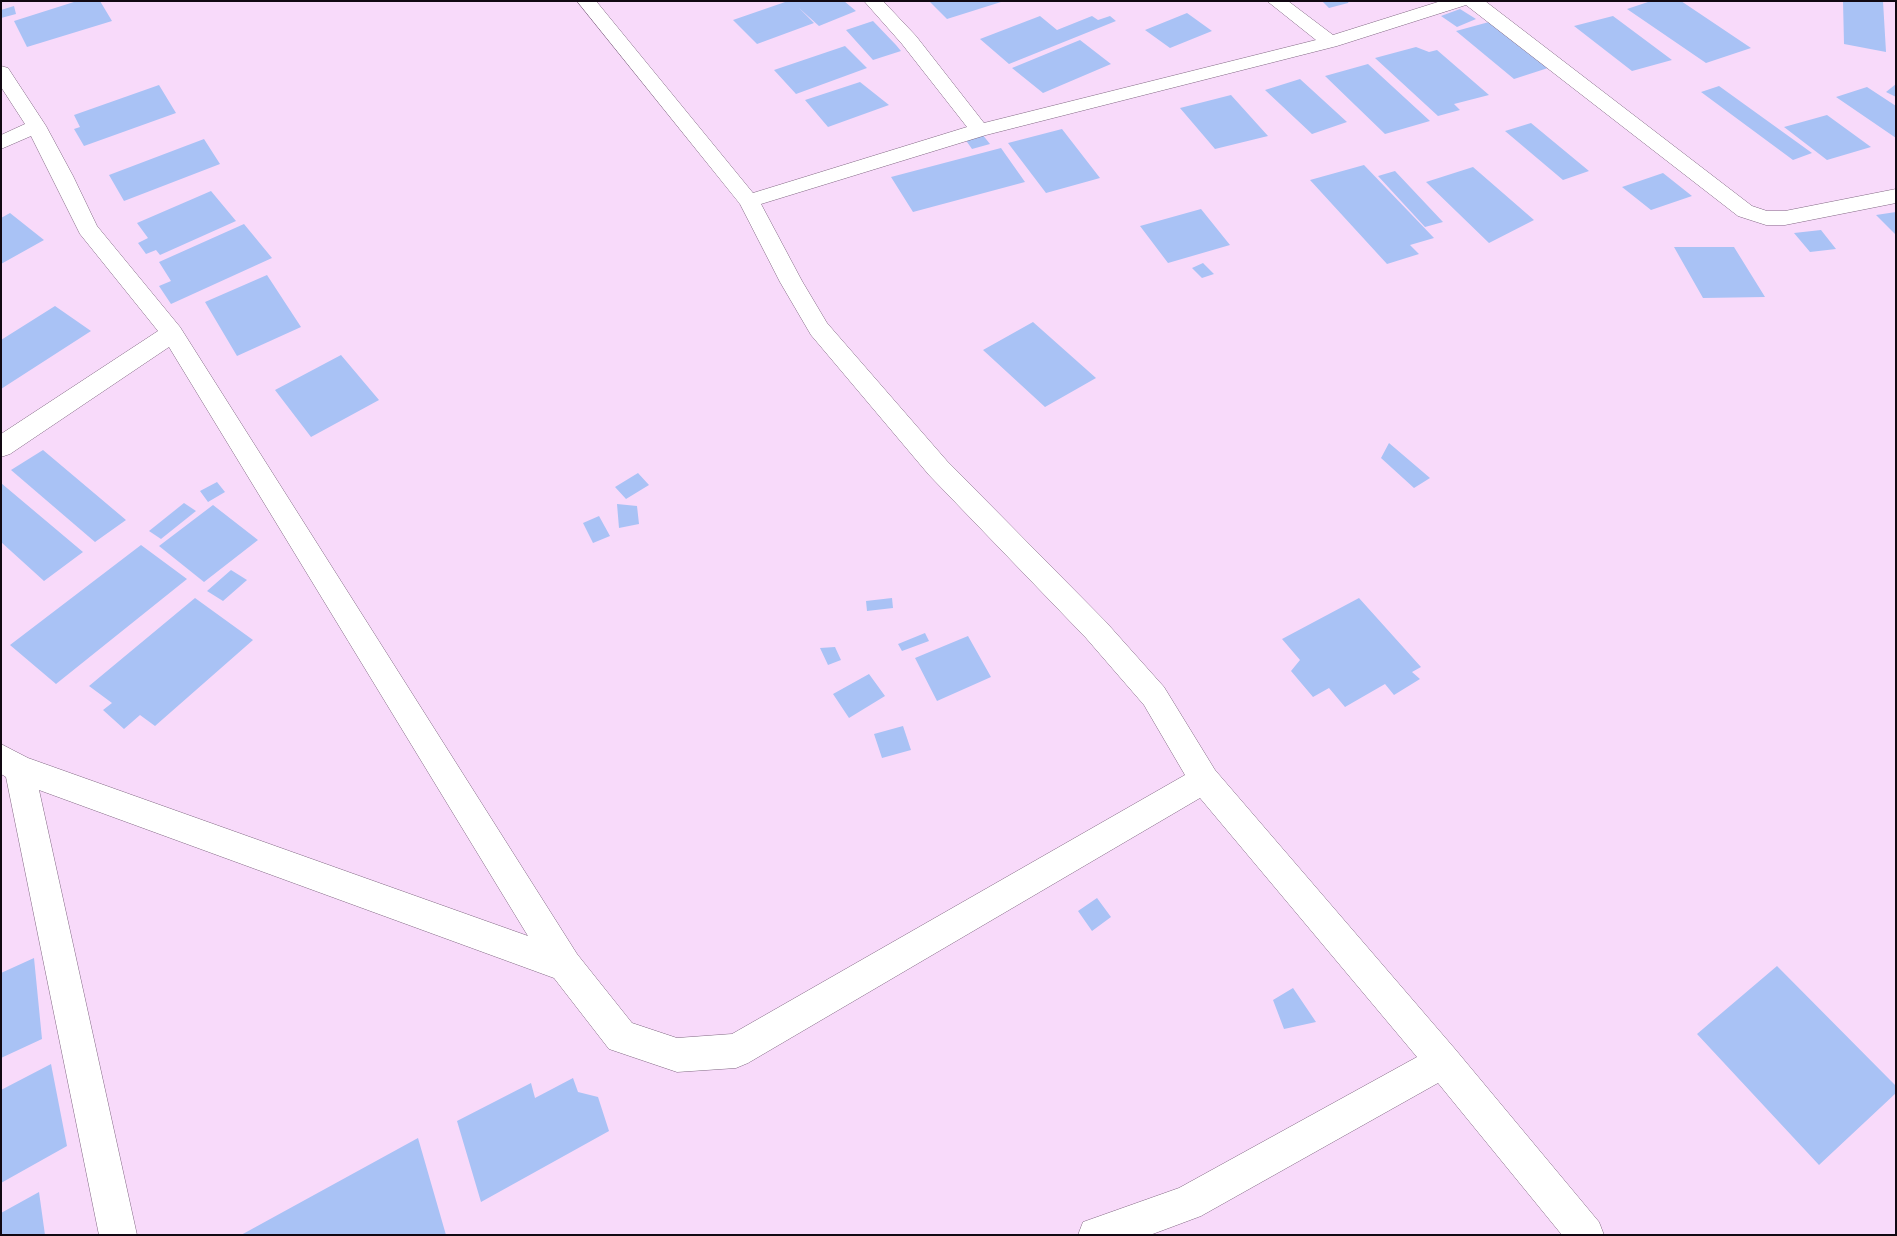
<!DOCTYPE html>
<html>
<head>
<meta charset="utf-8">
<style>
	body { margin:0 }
	#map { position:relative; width:1897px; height:1236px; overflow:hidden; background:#f8dafa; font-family:Manrope,sans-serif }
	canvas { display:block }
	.frame { position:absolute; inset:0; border:2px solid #110812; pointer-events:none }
</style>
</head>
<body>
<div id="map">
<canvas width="1897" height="1236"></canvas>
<div class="frame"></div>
</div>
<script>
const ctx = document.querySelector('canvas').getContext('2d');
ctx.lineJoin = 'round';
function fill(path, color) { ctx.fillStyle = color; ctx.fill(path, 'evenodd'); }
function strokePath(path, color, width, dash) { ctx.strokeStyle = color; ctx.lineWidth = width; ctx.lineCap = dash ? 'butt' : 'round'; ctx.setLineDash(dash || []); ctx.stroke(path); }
const building = new Path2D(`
	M77 1H100L112 21 27 47 14 21Z
	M788 1H844L856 11 819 26 799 8 814 23 757 44 733 20Z
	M929 1H1001V2L947 19Z
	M1322 1H1349L1348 3 1329 8Z
	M1651 1H1681L1751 48 1706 63 1627 9Z
	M1843 1H1883L1886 52 1844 44Z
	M14 6 16 14 1 18V10Z
	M1460 9 1476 19 1457 27 1441 16Z
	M1187 13 1212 31 1170 48 1145 30Z
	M1040 16 1057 30 1092 16 1098 20 1110 16 1116 21 1009 64 980 39Z
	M1613 16 1672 60 1632 71 1574 26Z
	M873 21 896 45 901 51 873 60 846 30Z
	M1489 22 1548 68 1514 79 1456 31Z
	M1080 40 1111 64 1043 93 1012 68Z
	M845 46 867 68 796 94 774 70Z
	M1416 47 1429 52 1437 50 1489 95 1454 104 1460 110 1438 116 1375 58Z
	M1368 64 1430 121 1385 134 1325 76Z
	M1300 79 1347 122 1312 134 1265 90Z
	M860 82 889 105 828 127 805 100Z
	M1896 84V97L1886 92Z
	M159 85 176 113 84 146 74 129 80 127 74 115Z
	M1719 86 1812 153 1793 160 1701 92Z
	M1867 87 1896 106V138L1836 97Z
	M1231 95 1268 136 1215 149 1180 108Z
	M1827 115 1871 147 1827 160 1784 127Z
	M1531 123 1589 171 1563 180 1505 131Z
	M1062 129 1100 178 1046 193 1008 143Z
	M982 134 990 144 972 149 965 139Z
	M204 139 220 164 124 201 109 175Z
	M1001 148 1025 182 913 212 891 177Z
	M1364 165 1434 238 1410 245 1419 254 1387 264 1310 180Z
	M1473 167 1534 220 1489 243 1426 182Z
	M1395 171 1443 222 1425 227 1378 176Z
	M1663 173 1692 196 1651 210 1622 187Z
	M211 191 236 221 160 255 156 250 146 254 138 243 148 238 137 223Z
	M1201 209 1230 245 1168 263 1140 226Z
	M1896 212V235L1876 215Z
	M10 213 44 240 1 264V218Z
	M244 224 272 258 171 304 159 286 171 281 159 262Z
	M1821 230 1836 249 1810 252 1794 233Z
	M1674 247H1734L1765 297 1703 298Z
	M1203 263 1214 274 1202 278 1192 268Z
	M267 275 301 327 237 356 205 302Z
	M55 306 91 331 1 389V340Z
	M1033 322 1096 378 1045 407 983 350Z
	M341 355 379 400 311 437 275 390Z
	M1389 443 1430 478 1414 488 1381 458Z
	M43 450 126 520 95 542 11 470Z
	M638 473 649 485 626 499 615 487Z
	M217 482 225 492 208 502 200 491Z
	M1 483 83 552 44 581 1 542Z
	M184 503 196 511 161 539 149 531Z
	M617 504 637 506 639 524 619 528Z
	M213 505 258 540 204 582 159 546Z
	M599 516 610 536 593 543 583 523Z
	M141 545 187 579 56 684 10 645Z
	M231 570 247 580 223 601 207 591Z
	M195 598 253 640 155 726 140 715 124 729 103 710 112 703 89 686Z
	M892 598 893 608 867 611 866 601Z
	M1359 598 1421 667 1412 672 1420 679 1394 695 1385 684 1345 707 1329 688 1313 697 1291 671 1300 660 1282 639Z
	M925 633 929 641 902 651 898 644Z
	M968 636 991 677 937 701 915 658Z
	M835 647 841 660 828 665 820 648Z
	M869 674 885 696 849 718 833 694Z
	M903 726 911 750 882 758 874 734Z
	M1097 898 1111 917 1092 931 1078 911Z
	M34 958 42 1039 1 1058V973Z
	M1777 966 1896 1086V1093L1819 1165 1697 1034Z
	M1293 988 1316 1022 1284 1029 1273 1000Z
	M51 1064 67 1146 1 1183V1090Z
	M573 1078 578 1092 598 1097 609 1131 481 1202 457 1121 531 1083 535 1098Z
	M418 1138 446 1235H241Z
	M39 1192 45 1235H1V1213Z`);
const street = new Path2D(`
	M577 1H596L753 193 967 127 902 44 864 1H883L916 36 984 123 1316 40 1267 1H1288L1333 35 1441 1H1485L1752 206 1767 211H1785L1896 189V203L1785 225H1766L1738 216 1466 5 1337 46 986 135 761 204 802 281 827 323 947 461 1106 622 1164 687 1215 770 1455 1049 1599 1222 1604 1235H1562L1438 1083 1201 1216 1150 1235H1078L1083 1222 1179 1188 1417 1057 1200 798 748 1063 736 1068 677 1072 609 1049 554 978 39 790 137 1235H99L6 777 1 774V744L28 758 528 936 169 347 10 454 1 457V434L158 331 80 234 31 136 1 149V135L25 124 1 87V66L8 68 46 126 73 176 97 226 180 327 577 954 632 1023 677 1038 732 1034 1185 775 1144 705 1086 638 929 475 811 335 780 282 740 204Z`);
fill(building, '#a9c2f5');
strokePath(street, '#816883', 1);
fill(street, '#fff');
</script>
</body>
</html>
